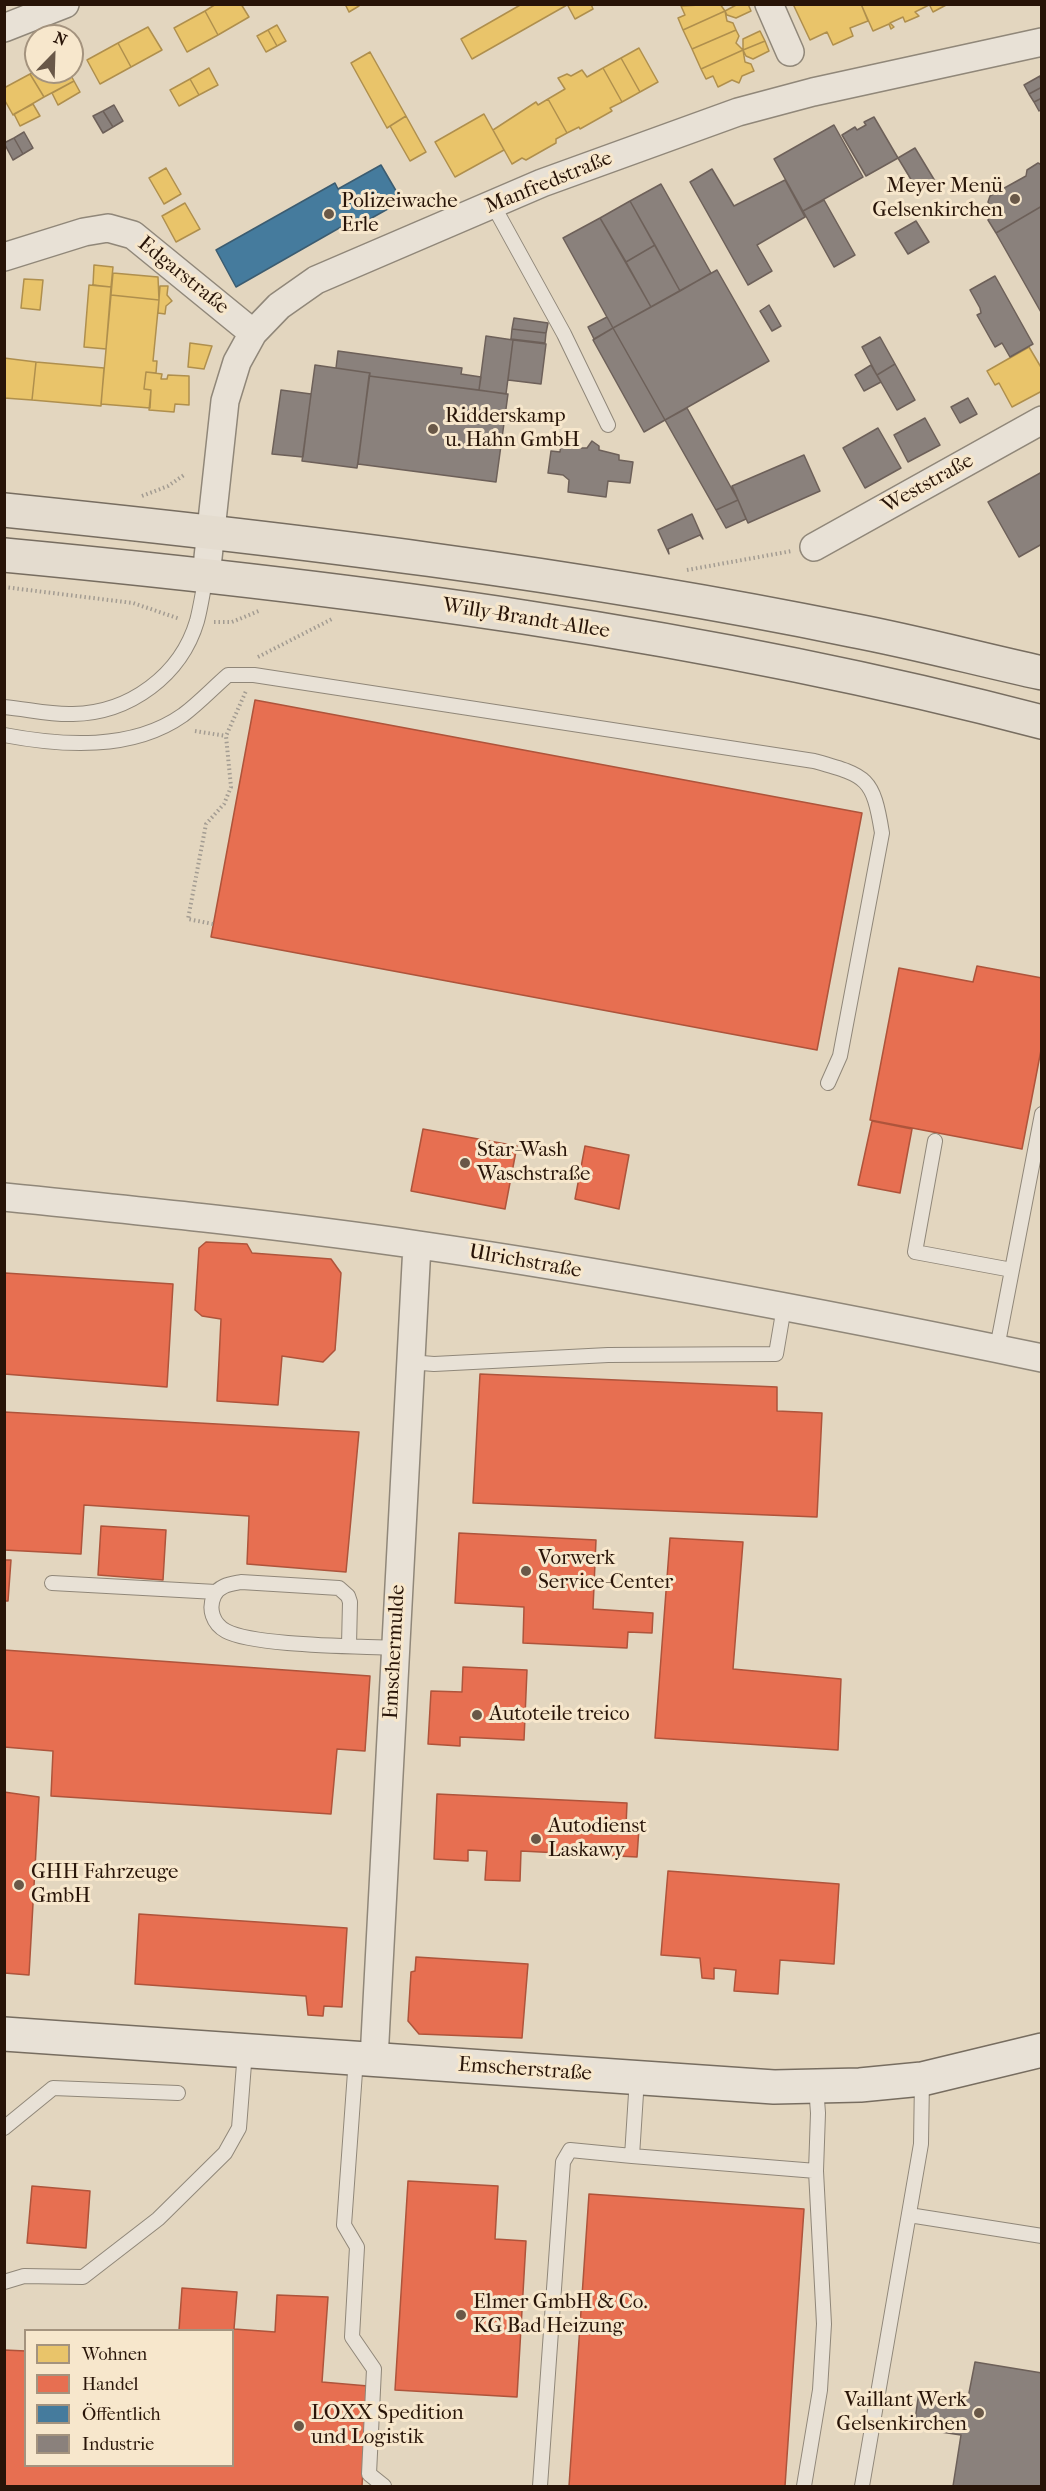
<!DOCTYPE html>
<html>
<head>
<meta charset="utf-8">
<style>
	body { margin:0 }
	#map { position:relative; width:1046px; height:2491px; overflow:hidden; background:#e3d6bf; font-family:"IM FELL French Canon",serif }
	canvas { display:block }
	.frame { position:absolute; inset:0; border:6px solid #281408; pointer-events:none }
	.legend { position:absolute; left:24px; top:2329px; width:210px; height:138px; box-sizing:border-box; background:#f7e7cc; border:2px solid #a4937e; margin:0; padding:8px 10px; list-style:none; font-size:18px; color:#281408 }
	.legend li { display:flex; align-items:center; gap:12px; height:30px }
	.legend b { width:30px; border:2px solid #a4937e }
	.north { position:absolute; left:24px; top:24px; width:60px; height:60px; box-sizing:border-box; background:#f7e7cc; border:2px solid #a4937e; border-radius:50%; rotate:23deg; font-size:16px; font-weight:700; line-height:24px; text-align:center; color:#281408 }
	.north::after { content:''; display:block; margin:auto; width:21px; height:27px; background:#695848; clip-path:polygon(50% 0,100% 100%,50% 72%,0 100%) }
</style>
</head>
<body>
<div id="map">
<canvas width="1046" height="2491"></canvas>
<div class="frame"></div>
<ul class="legend">
<li><b style="height:16px;background:#e9c46a"></b>Wohnen</li>
<li><b style="height:16px;background:#e76f51"></b>Handel</li>
<li><b style="height:16px;background:#457b9d"></b>Öffentlich</li>
<li><b style="height:16px;background:#8a817c"></b>Industrie</li>
</ul>
<div class="north">N</div>
</div>
<script>
const ctx = document.querySelector('canvas').getContext('2d');
ctx.lineJoin = 'round';
function fill(path, color) { ctx.fillStyle = color; ctx.fill(path, 'evenodd'); }
function strokePath(path, color, width, dash) { ctx.strokeStyle = color; ctx.lineWidth = width; ctx.lineCap = dash ? 'butt' : 'round'; ctx.setLineDash(dash || []); ctx.stroke(path); }
function drawText(font, color, halo, rows, align = 'center') {
  ctx.font = font + ' "IM FELL French Canon",serif'; ctx.lineWidth = 6; ctx.setLineDash([]); ctx.textBaseline = 'middle'; ctx.strokeStyle = halo; ctx.fillStyle = color; for (const [text, x, y, turn = 0] of rows) {
    ctx.save(); ctx.translate(x, y); ctx.rotate((+turn || 0) * Math.PI / 180); ctx.textAlign = isNaN(turn) ? turn : align; if (halo) ctx.strokeText(text, 0, 0); ctx.fillText(text, 0, 0); ctx.restore();
  }
}
const homes = new Path2D(`
	M216 4H241L249 17 218 35 205 11Z
	M345 4H358L359 6 349 12Z
	M522 4 567 5 472 59 461 39Z
	M591 4 593 9 575 19 567 4Z
	M720 4 725 11 683 30 678 18 685 15 681 6Z
	M738 4H748L751 11 736 18 727 15 725 11Z
	M793 4H861L868 21 850 28 853 36 833 45 827 32 810 40Z
	M861 4H929V5L915 12 919 16 905 22 903 17 890 23 894 27 891 29 889 24 873 31Z
	M929 4H948L933 12Z
	M205 11 218 35 187 52 174 28Z
	M725 11 727 21 733 23 736 30 692 49 683 30Z
	M277 25 286 41 277 46 268 30Z
	M148 27 162 50 131 67 118 43Z
	M268 30 277 46 266 52 257 36Z
	M736 30 739 36 736 43 743 50 701 69 692 49Z
	M760 31 765 41 743 50V39Z
	M765 41 769 51 753 59 746 56 743 50Z
	M118 43 131 67 100 84 87 60Z
	M639 48 658 82 640 92 621 58Z
	M743 50 745 62 751 64 754 71 742 76 739 83 732 80 718 87 713 76 706 79 701 69Z
	M370 52 406 116 387 128 351 63Z
	M621 58 640 92 622 102 603 68Z
	M209 68 218 85 199 95 190 79Z
	M603 68 622 102 610 108 612 111 580 129 579 127 567 133 548 99 565 89 558 78 567 74 571 76 582 70 587 77Z
	M36 71 69 72 74 81 44 97 30 74Z
	M30 74 44 97 13 115 4 99V88Z
	M190 79 199 95 179 106 170 90Z
	M74 81 80 92 58 105 52 93Z
	M548 99 567 133 556 139V143L526 160 522 158 512 164 493 130 536 102 538 105Z
	M33 104 40 116 20 126 14 114Z
	M484 114 504 150 455 177 435 142Z
	M406 116 426 152 410 161 390 126Z
	M166 168 181 194 164 204 149 178Z
	M185 203 200 229 176 242 162 216Z
	M94 265 113 267 111 287 93 285Z
	M113 273 158 277 159 300 111 295Z
	M24 279 43 280 40 310 21 308Z
	M89 285 111 287 106 349 84 347Z
	M160 286H168L167 295 172 301 166 306 165 314 158 313Z
	M111 295 159 300 153 361H157L156 373 146 372 144 389 151 390 150 408 101 404Z
	M190 343 212 346 204 369 188 367Z
	M1029 347 1042 369V391L1012 407 999 383 995 385 987 371Z
	M4 358 36 362 32 400 4 398Z
	M36 362 104 368 101 406 32 400Z
	M146 372 162 374 161 379H167L168 375 189 376V405L175 404 174 412 149 410 151 390 144 389Z`);
const shops = new Path2D(`
	M255 700 862 813 817 1050 211 937Z
	M977 966 1042 978V1045L1022 1149 870 1120 899 968 973 982Z
	M872 1121 912 1129 900 1193 858 1185Z
	M423 1129 517 1146 505 1209 411 1191Z
	M585 1146 629 1155 619 1209 575 1199Z
	M206 1242 247 1244 252 1253 331 1259 341 1273 335 1350 323 1362 282 1356 278 1405 217 1401 221 1319 202 1316 195 1310 199 1248Z
	M5 1273 173 1284 167 1387 4 1374Z
	M480 1374 777 1387V1411L822 1413 817 1517 473 1503Z
	M4 1412 359 1432 346 1572 247 1564 249 1516 84 1505 81 1554 4 1550Z
	M101 1526 166 1530 163 1580 98 1575Z
	M459 1533 596 1540 593 1609 653 1613 652 1633 628 1632 627 1648 523 1643 524 1607 455 1603Z
	M670 1538 743 1542 733 1669 841 1679 838 1750 655 1738Z
	M4 1560H11L8 1601H4Z
	M4 1650 370 1676 365 1751 337 1749 331 1814 51 1796 53 1751 4 1747Z
	M463 1667 527 1670 524 1740 460 1737V1746L428 1744 431 1691 462 1692Z
	M4 1792 39 1797 29 1975 4 1973Z
	M437 1794 627 1803 626 1826 639 1828 637 1857 521 1851 520 1881 485 1880 487 1851 468 1850V1861L434 1859Z
	M668 1871 839 1884 834 1964 780 1960 778 1994 734 1991 736 1970 714 1968V1979L702 1978 700 1958 661 1955Z
	M139 1914 347 1928 342 2007 324 2006 323 2016 308 2015 306 1996 135 1984Z
	M416 1957 528 1964 522 2038 419 2034 408 2021 411 1972 415 1971Z
	M408 2181 498 2186 495 2239 526 2241 517 2397 395 2390Z
	M32 2186 90 2191 86 2248 27 2243Z
	M589 2194 804 2209 785 2486H569Z
	M182 2288 237 2292 234 2329 275 2332 277 2295 328 2297 322 2382 368 2386 362 2486H4V2350L26 2351V2466H232V2330H179Z`);
const public = new Path2D(`
	M381 165 402 201 345 233 341 227 236 287 216 250 335 183 338 189Z`);
const industry = new Path2D(`
	M1040 76 1042 87 1029 94 1024 85Z
	M1042 87V98L1034 102 1029 94Z
	M1042 98V109L1039 111 1034 102Z
	M114 105 123 121 113 127 103 111Z
	M103 111 113 127 103 133 93 116Z
	M874 117 898 158 866 176 842 135 855 127 857 130 866 125 864 122Z
	M834 125 863 177 803 211 774 159Z
	M24 132 33 148 23 154 14 138Z
	M14 138 23 154 13 160 4 143Z
	M915 148 935 181 918 191 898 158Z
	M1038 163 1042 165V206L996 233 988 220 994 212 988 202 990 196 1026 176 1027 170Z
	M712 169 734 206 785 180 805 217 757 245 772 271 748 285 690 182Z
	M661 184 711 273 680 291 630 201Z
	M824 200 855 255 834 267 803 211Z
	M630 201 655 245 626 262 600 218Z
	M1042 206V314L996 233Z
	M600 218 651 307 613 328 563 238Z
	M916 221 929 242 908 254 895 233Z
	M655 245 680 291 651 307 626 262Z
	M717 270 769 361 665 420 613 328Z
	M995 276 1033 344 1010 357 1002 343 995 347 977 315 981 313 980 308 970 290Z
	M769 305 781 326 772 331 760 311Z
	M607 317 613 328 594 339 588 327Z
	M514 318 548 323 546 333 512 329Z
	M613 328 665 420 644 432 593 340Z
	M512 329 546 333 545 343 511 339Z
	M486 336 513 340 506 394 479 390Z
	M880 337 895 364 877 375 862 347Z
	M513 340 546 344 541 384 508 380Z
	M338 351 462 368 461 374 481 377 479 390 369 376 370 373 336 368Z
	M895 364 915 400 897 410 877 375Z
	M315 365 370 373 357 468 302 461Z
	M871 365 881 382 864 391 855 375Z
	M369 376 508 394 496 482 358 464Z
	M281 390 311 394 303 457 272 454Z
	M968 398 977 414 960 423 951 407Z
	M687 408 738 500 716 510 665 420Z
	M925 418 940 445 908 462 894 435Z
	M878 428 901 468 865 488 843 448Z
	M592 441 599 446V450L619 455V460L633 462 630 483 608 481 606 497 568 492 569 480 563 475 548 473 551 451 560 452 561 444 573 445V448H587Z
	M804 455 820 491 748 523 732 486Z
	M1042 472V544L1019 557 988 502Z
	M738 500 746 519 726 528 716 510Z
	M692 514 703 539 700 535 668 549 669 554 658 530Z
	M975 2362 1042 2373V2486H953L961 2435 914 2428 919 2391 968 2398Z`);
const path = new Path2D(`
	M142 496 168 486 184 475
	M687 570 792 551
	M4 587 133 603 180 619
	M214 622H232L261 610
	M258 657 332 619
	M195 731 226 736
	M213 924 188 919 206 824 224 804 231 787 226 736 246 691`);
const lane = new Path2D(`
	M493 205 564 334 608 425
	M4 707C27 709 51 715 73 714 130 713 181 675 197 621 201 606 203 590 206 576
	M4 735C62 746 132 751 183 715 199 703 213 688 228 675H254L814 761C867 776 873 777 882 833L840 1056 828 1083
	M935 1141 915 1252 1012 1270
	M997 1348 1042 1114
	M409 1362 434 1364 608 1355 776 1354 784 1307
	M52 1583 216 1592
	M349 1645 350 1602 348 1596 339 1588 241 1582C231 1584 219 1585 214 1596 208 1609 213 1624 226 1631 254 1646 358 1646 395 1648
	M356 2058 344 2225 357 2247 352 2337 374 2369 369 2474 384 2486
	M4 2128 53 2088 178 2093
	M632 2156 816 2171 818 2113 816 2086
	M909 2215 1042 2236
	M4 2282 24 2276 83 2277 158 2219 225 2153 239 2128 245 2051
	M540 2486 563 2162 570 2150 632 2156 637 2078
	M804 2486 820 2390 824 2324 816 2171
	M862 2486 921 2144 922 2079`);
const street = new Path2D(`
	M769 4 790 52
	M4 28 65 4
	M4 257 84 232 108 228 133 235 253 333
	M814 547 1042 420
	M206 576 225 401 237 362 253 333 279 306 316 280 542 183 738 112 813 92 1042 42
	M4 1197C143 1211 281 1225 419 1245 627 1275 835 1315 1042 1358
	M374 2059 417 1245`);
const secondary = new Path2D(`
	M4 2034 774 2087 860 2085 922 2079 1042 2050`);
const primary = new Path2D(`
	M4 510C288 539 572 573 851 630 915 642 978 659 1042 673
	M4 555C353 588 702 633 1042 722`);
const markers = [
	[1015,199,6,"#695848"],
	[329,214,6,"#695848"],
	[433,429,6,"#695848"],
	[465,1163,6,"#695848"],
	[526,1571,6,"#695848"],
	[477,1715,6,"#695848"],
	[536,1839,6,"#695848"],
	[19,1885,6,"#695848"],
	[461,2315,6,"#695848"],
	[979,2413,6,"#695848"],
	[299,2426,6,"#695848"]
];
const streetNames = [
	["Manfredstraße",549,183,-22],
	["Edgarstraße",183,276,39],
	["Weststraße",928,484,-29],
	["Willy-Brandt-Allee",526,619,9],
	["Ulrichstraße",525,1262,10],
	["Emschermulde",395,1652,-87],
	["Emscherstraße",525,2070,4]
];
const poiNames = [
	["Meyer Menü",1003,187,"right"],
	["Gelsenkirchen",1003,211,"right"],
	["Polizeiwache",341,202],
	["Erle",341,226],
	["Ridderskamp",445,417],
	["u. Hahn GmbH",445,441],
	["Star-Wash",477,1151],
	["Waschstraße",477,1175],
	["Vorwerk",538,1559],
	["Service-Center",538,1583],
	["Autoteile treico",489,1715],
	["Autodienst",548,1827],
	["Laskawy",548,1851],
	["GHH Fahrzeuge",31,1873],
	["GmbH",31,1897],
	["Elmer GmbH & Co.",473,2303],
	["KG Bad Heizung",473,2327],
	["Vaillant Werk",967,2401,"right"],
	["Gelsenkirchen",967,2425,"right"],
	["LOXX Spedition",311,2414],
	["und Logistik",311,2438]
];
fill(homes, '#e9c46a');
strokePath(homes, '#af8f4d', 1.5);
fill(shops, '#e76f51');
strokePath(shops, '#ae543b', 1.5);
fill(public, '#457b9d');
strokePath(public, '#3c5c70', 1.5);
fill(industry, '#8a817c');
strokePath(industry, '#6d6059', 1.5);
strokePath(lane, '#908779', 16);
strokePath(street, '#908779', 30);
strokePath(secondary, '#776d60', 36);
strokePath(primary, '#776d60', 36);
strokePath(path, '#a39c92', 4, [1.5, 3]);
strokePath(lane, '#e8e1d6', 14);
strokePath(street, '#e8e1d6', 27);
strokePath(secondary, '#e8e1d6', 33);
strokePath(primary, '#e4dccf', 33);
for (const [x, y, r, color] of markers) { const dot = new Path2D(); dot.arc(x, y, r, 0, 2 * Math.PI); ctx.fillStyle = color; ctx.fill(dot); strokePath(dot, '#f7e7cc', 2); }
drawText('21px', '#281408', '#f7e7cc', streetNames);
drawText('21px', '#281408', '#f7e7cc', poiNames, 'left');
</script>
</body>
</html>
